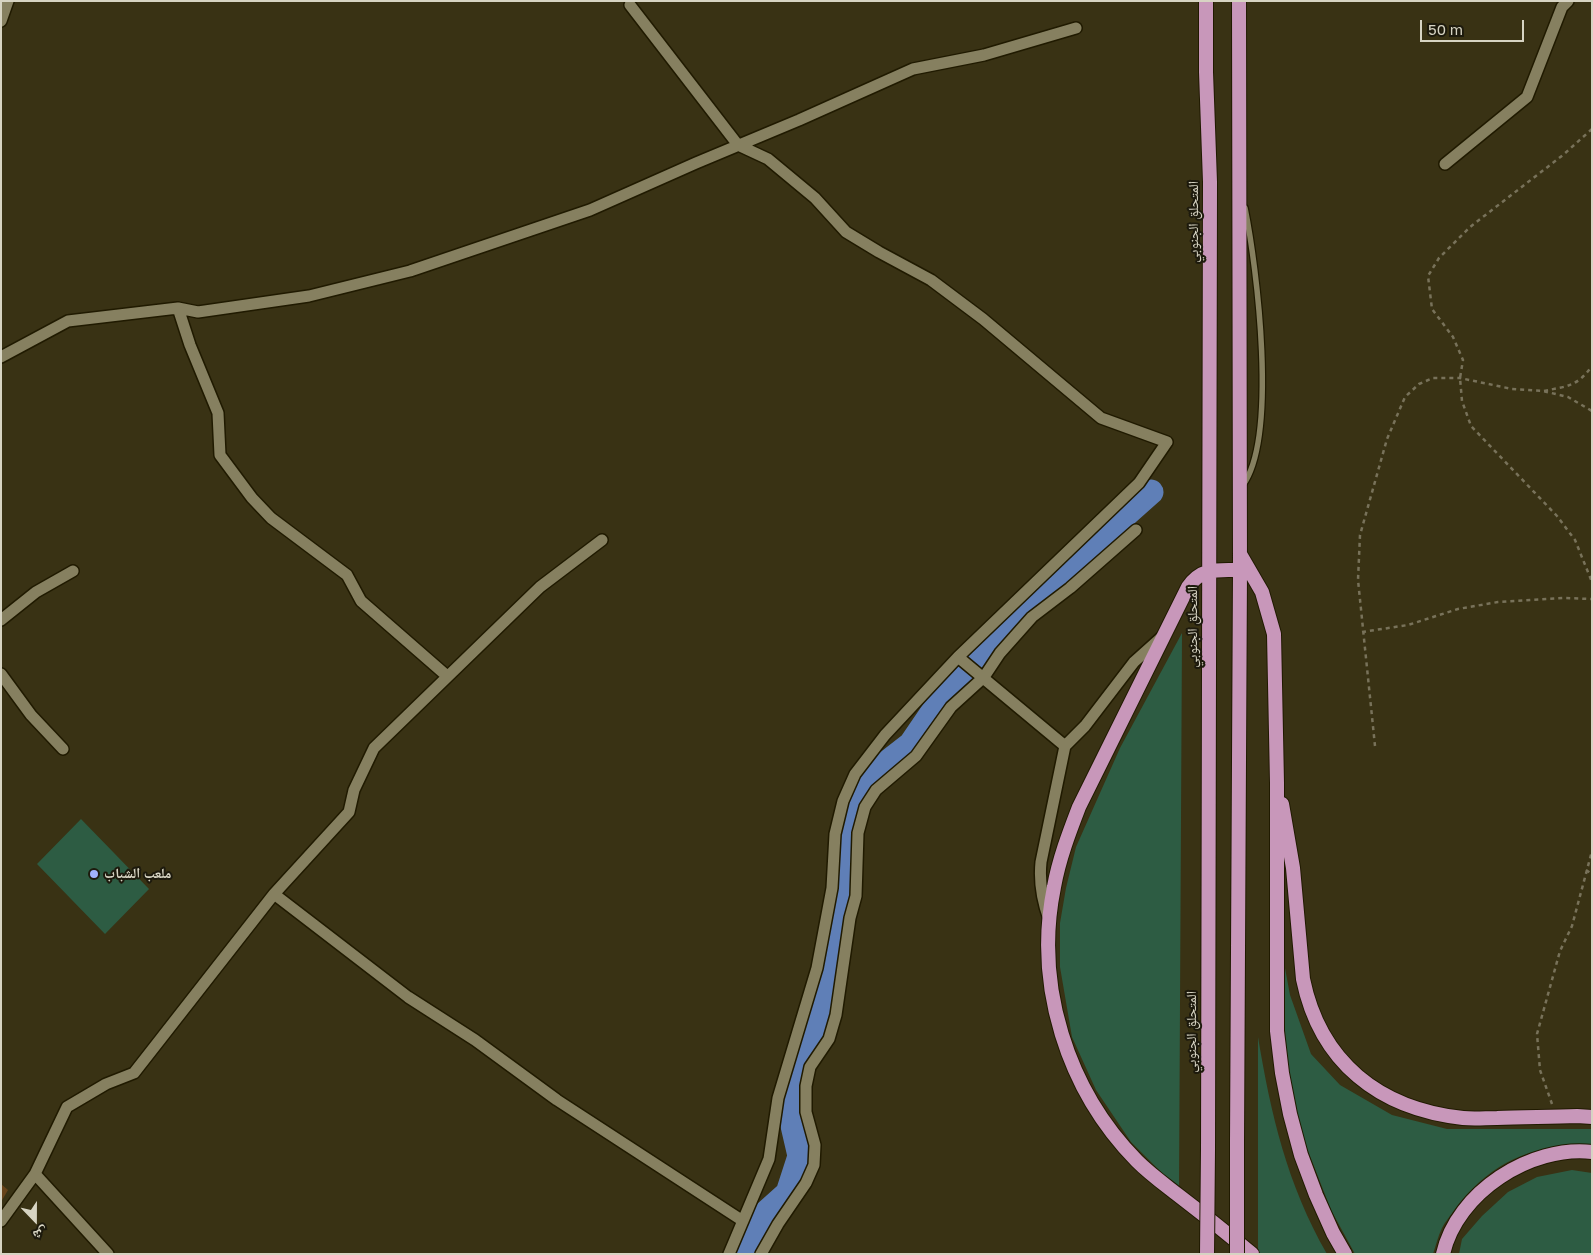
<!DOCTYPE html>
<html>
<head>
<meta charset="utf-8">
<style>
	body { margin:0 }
	#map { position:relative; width:1593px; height:1255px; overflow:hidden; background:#393214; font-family:"Golos Text","Noto Naskh Arabic",sans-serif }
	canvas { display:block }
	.frame { position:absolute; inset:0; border:2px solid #d7d4c3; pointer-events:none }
	.north { position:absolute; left:10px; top:1195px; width:50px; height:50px; -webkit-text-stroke:4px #1d1a0d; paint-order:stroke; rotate:158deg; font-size:14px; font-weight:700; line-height:20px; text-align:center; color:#d7d4c3 }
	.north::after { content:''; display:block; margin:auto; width:18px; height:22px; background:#d7d4c3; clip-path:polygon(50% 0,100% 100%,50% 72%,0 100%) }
	.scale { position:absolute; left:1420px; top:20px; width:104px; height:22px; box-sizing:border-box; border:2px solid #d7d4c3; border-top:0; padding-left:6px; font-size:15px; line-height:18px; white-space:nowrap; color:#d7d4c3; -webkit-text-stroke:4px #1d1a0d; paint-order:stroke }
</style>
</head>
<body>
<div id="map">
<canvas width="1593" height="1255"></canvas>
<div class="frame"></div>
<div class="north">ش</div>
<div class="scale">50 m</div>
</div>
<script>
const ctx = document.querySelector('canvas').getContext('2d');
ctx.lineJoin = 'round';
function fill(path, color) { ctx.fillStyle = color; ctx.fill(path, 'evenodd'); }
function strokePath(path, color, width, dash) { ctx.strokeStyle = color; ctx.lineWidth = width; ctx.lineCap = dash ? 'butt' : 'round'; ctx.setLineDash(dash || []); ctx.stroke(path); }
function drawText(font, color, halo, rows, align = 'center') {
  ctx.font = font + ' "Golos Text","Noto Naskh Arabic",sans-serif'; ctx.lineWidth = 4; ctx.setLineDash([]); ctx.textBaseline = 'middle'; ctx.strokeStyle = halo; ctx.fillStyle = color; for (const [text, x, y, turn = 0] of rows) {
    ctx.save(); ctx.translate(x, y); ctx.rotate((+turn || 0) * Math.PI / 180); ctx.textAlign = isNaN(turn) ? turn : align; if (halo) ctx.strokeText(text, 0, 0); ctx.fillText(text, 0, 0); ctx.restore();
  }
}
const green = new Path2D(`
	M1182 633 1179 1190 1131 1142 1096 1090 1072 1037 1060 967V923L1066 888 1076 847 1120 748Z
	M81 819 149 889 105 934 37 864Z
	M1280 941 1290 995 1311 1054 1340 1085 1392 1115 1447 1129H1592V1148C1536 1140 1488 1164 1455 1209 1451 1215 1445 1222 1442 1228 1438 1236 1436 1245 1433 1254H1355L1331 1210 1303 1138 1287 1079 1280 1017Z
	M1258 1037C1271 1115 1287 1184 1327 1254H1260L1258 1252Z
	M1572 1170 1592 1173V1254H1459L1462 1239 1482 1216 1508 1192 1537 1177Z`);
const river = new Path2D(`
	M747 1254 759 1219 788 1193 800 1156 791 1117 792 1082 801 1054 821 1021 829 964 842 918 847 883 846 841 856 797 884 765 911 744 939 703 1027 602 1061 577 1098 543 1115 524 1151 492`);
const building = new Path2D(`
	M1 1184 8 1190 1 1202Z`);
const path = new Path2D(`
	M1592 129 1563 155 1470 227 1439 258 1428 276 1432 309 1453 337 1463 360 1460 378 1462 401 1471 426 1557 516 1575 540 1592 582
	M1544 391C1567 386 1577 387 1592 366
	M1362 632 1408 625 1458 609 1498 602 1564 598 1592 599
	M1375 746 1358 580 1360 535 1387 439 1405 397 1419 384 1433 378H1460L1512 389 1543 391 1568 397 1592 411
	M1586 870 1592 874
	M1552 1104 1540 1070 1537 1034 1560 951 1572 926 1592 851`);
const service = new Path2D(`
	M1243 485C1278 436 1257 268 1245 208`);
const minor = new Path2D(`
	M630 5 738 145 768 159 815 198 846 232 879 252 931 280 983 319 1101 418 1167 442 1139 483 958 657 885 735 855 774 843 801 835 834 832 888 817 968 778 1098 769 1159 729 1254
	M1 21 8 1
	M1445 164 1527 97 1562 7 1568 1
	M178 308 190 345 218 413 220 455 252 498 271 518 347 575 361 601 447 676
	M1 357 68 321 178 308 198 312 309 296 410 271 590 210 696 163 799 120 913 69 984 55 1076 28
	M1 620 36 592 73 571
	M958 657 1065 746
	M1 674 31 715 63 749
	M274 894 408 997 475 1040 557 1100 743 1221
	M1049 919C1042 900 1039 882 1041 862L1065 746 1085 726 1134 662 1163 636
	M35 1174 108 1254
	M1 1221 35 1174 67 1107 106 1084 134 1073 274 894 349 812 354 790 374 748 540 587 602 540
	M761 1254 778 1224 806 1183 814 1165 815 1145 806 1112V1086L810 1067 829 1039 836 1015 850 918 856 896 858 833 865 807 876 790 916 756 951 707 984 677 1000 653 1032 617 1070 588 1136 530`);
const trunk = new Path2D(`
	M1206 1V72L1210 182 1208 1150
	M1240 554 1262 592 1274 634 1277 783V1031L1282 1073 1290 1114 1301 1155 1316 1195 1333 1233 1345 1254
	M1240 570C1218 570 1202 567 1188 587L1079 807C1069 833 1059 859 1054 887 1034 985 1067 1090 1137 1161 1150 1174 1164 1184 1178 1195 1203 1214 1228 1234 1252 1254
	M1282 804 1293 868 1303 979C1320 1062 1379 1109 1463 1118 1474 1119 1486 1118 1497 1118 1524 1117 1551 1117 1577 1116L1592 1117
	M1237 1140 1240 570 1239 1
	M1443 1254C1457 1192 1531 1145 1592 1152`);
const trunkBridge = new Path2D(`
	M1207 1254 1208 1150
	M1237 1254V1140`);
const markers = [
	[94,874,5,"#a1b3fd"]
];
const streetNames = [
	["المتحلق الجنوبي",1194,222,-90],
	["المتحلق الجنوبي",1193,627,-90],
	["المتحلق الجنوبي",1192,1032,-90]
];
const poiNames = [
	["ملعب الشباب",104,874]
];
fill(green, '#2d5c43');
strokePath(river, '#5f7fb7', 25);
fill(building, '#674319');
strokePath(service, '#201a00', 8);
strokePath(minor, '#201a00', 14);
strokePath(trunk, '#201a00', 16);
strokePath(path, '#78725a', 2.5, [4, 4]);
strokePath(service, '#868060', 5.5);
strokePath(minor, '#868060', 11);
strokePath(trunk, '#c897ba', 14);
strokePath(trunkBridge, '#201a00', 16, []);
strokePath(trunkBridge, '#c897ba', 14);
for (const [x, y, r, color] of markers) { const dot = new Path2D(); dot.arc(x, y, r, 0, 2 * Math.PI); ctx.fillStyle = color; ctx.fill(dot); strokePath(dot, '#1d1a0d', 2); }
drawText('14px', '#d7d4c3', '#1d1a0d', streetNames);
drawText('bold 14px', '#d7d4c3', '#1d1a0d', poiNames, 'left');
</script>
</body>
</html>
